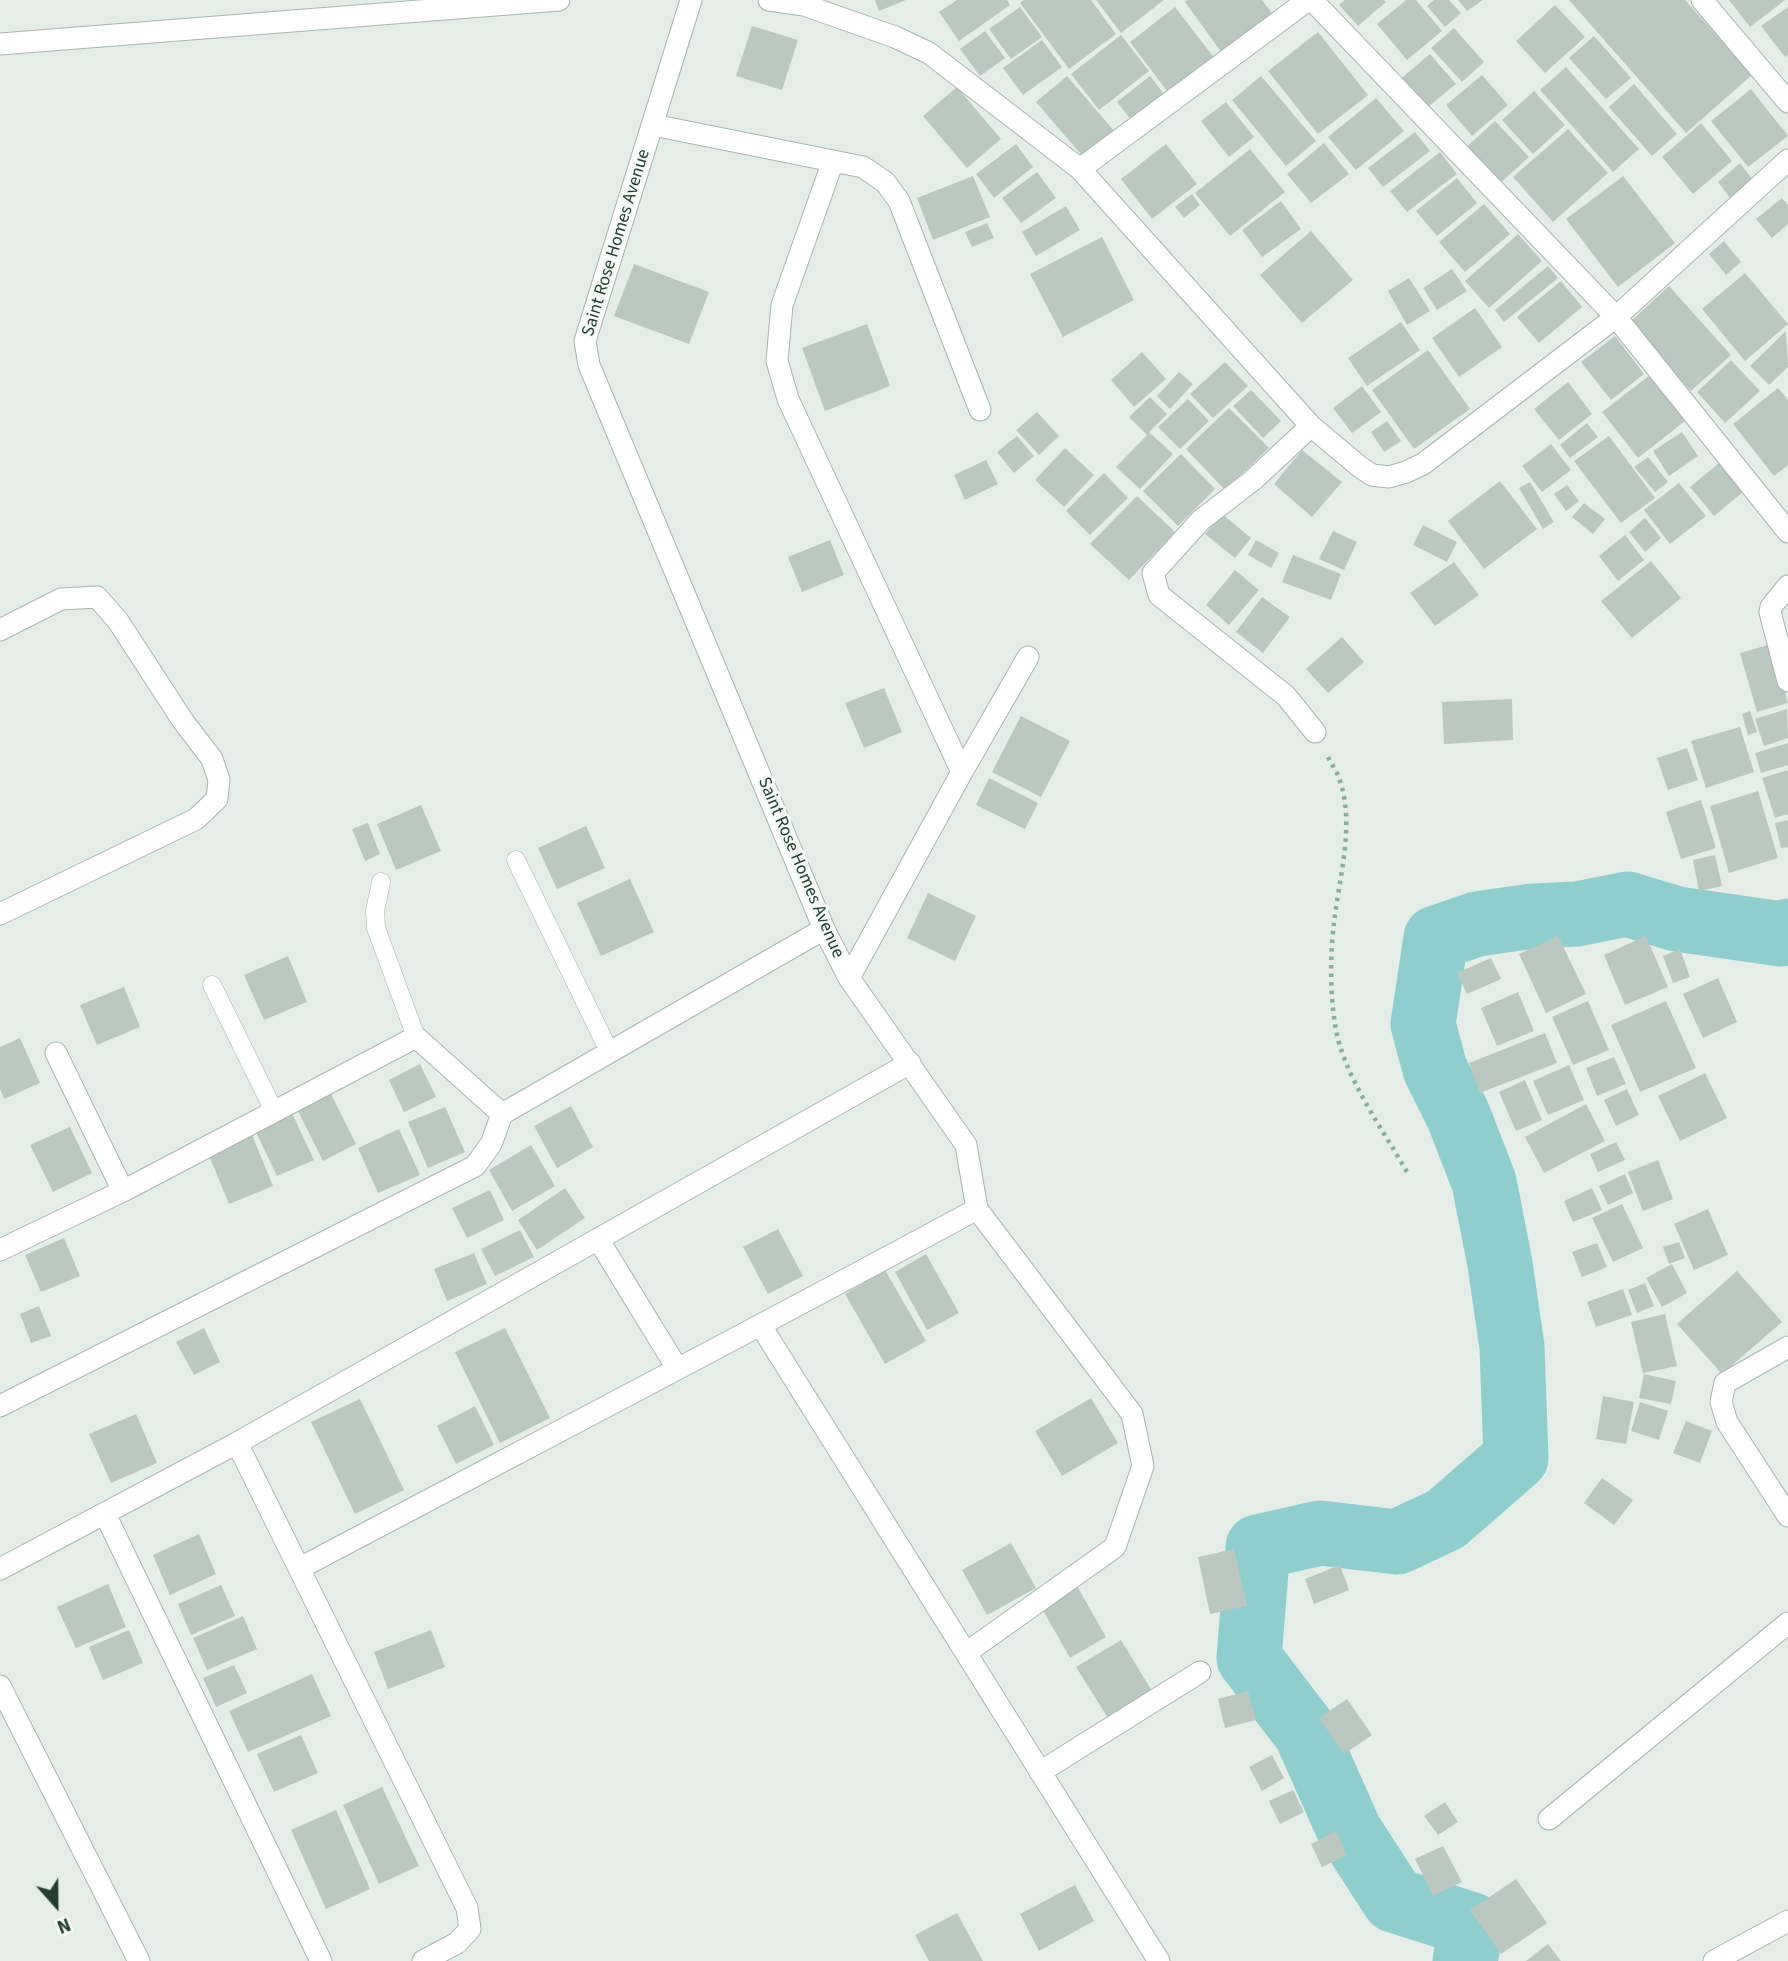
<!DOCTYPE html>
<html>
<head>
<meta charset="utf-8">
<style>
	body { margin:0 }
	#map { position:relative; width:1788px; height:1961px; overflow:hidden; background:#e5ede8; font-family:"Source Sans 3",sans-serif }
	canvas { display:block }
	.north { position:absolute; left:21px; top:1870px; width:70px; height:70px; -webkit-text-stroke:5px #f5faf7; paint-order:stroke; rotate:159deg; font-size:19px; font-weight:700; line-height:28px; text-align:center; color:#253e33 }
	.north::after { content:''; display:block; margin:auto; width:24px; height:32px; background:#253e33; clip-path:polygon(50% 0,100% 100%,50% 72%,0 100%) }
</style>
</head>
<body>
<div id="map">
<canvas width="1788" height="1961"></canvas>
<div class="north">N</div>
</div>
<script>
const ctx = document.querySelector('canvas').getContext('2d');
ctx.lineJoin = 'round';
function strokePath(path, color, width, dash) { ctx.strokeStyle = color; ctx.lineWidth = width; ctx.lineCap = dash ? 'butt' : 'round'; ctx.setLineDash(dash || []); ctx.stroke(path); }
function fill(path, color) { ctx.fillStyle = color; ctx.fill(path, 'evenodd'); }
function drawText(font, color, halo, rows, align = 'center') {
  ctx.font = font + ' "Source Sans 3",sans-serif'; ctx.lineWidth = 6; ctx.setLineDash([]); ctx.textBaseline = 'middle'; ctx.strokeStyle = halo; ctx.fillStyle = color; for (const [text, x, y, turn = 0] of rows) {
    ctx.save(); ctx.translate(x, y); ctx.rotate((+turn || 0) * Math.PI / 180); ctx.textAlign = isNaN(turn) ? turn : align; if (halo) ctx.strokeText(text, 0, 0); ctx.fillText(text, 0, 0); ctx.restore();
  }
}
const river = new Path2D(`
	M1465 1961 1472 1925 1394 1900 1350 1832 1306 1733 1249 1658 1258 1547 1320 1533 1397 1542 1446 1519 1516 1458 1512 1347 1500 1264 1484 1182 1458 1115 1435 1069 1423 1024 1436 938 1477 924 1533 916 1577 914 1627 904 1677 919 1781 934 1788 931`);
const building = new Path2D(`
	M875 0H906L879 11Z
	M957 0H1007L1010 5 959 41 939 12Z
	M1024 0H1091L1116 34 1069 69 1020 3Z
	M1096 0H1164L1121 33Z
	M1187 0H1262L1274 16 1222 53 1185 2Z
	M1345 0H1384L1386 2 1358 26 1339 5Z
	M1406 0H1416L1442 31 1407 60 1377 24Z
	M1434 0H1449L1461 13 1445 27 1427 6Z
	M1458 0H1483L1467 11Z
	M1569 0H1685L1752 75 1686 133Z
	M1729 0H1785L1750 27Z
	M1555 5 1585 37 1545 73 1516 41Z
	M1020 7 1042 37 1011 59 989 29Z
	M1175 7 1219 64 1173 99 1130 42Z
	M1788 7V55L1785 57 1761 26Z
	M752 26 798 40 782 90 736 76Z
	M1454 28 1484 62 1462 82 1431 48Z
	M985 31 1005 58 980 76 960 49Z
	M1318 32 1368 95 1318 134 1268 71Z
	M1121 35 1149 71 1099 110 1071 74Z
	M1594 36 1631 78 1606 99 1569 58Z
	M1042 40 1062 67 1023 95 1003 68Z
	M1430 54 1456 84 1423 111 1398 81Z
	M1566 67 1639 149 1613 172 1540 90Z
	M1482 75 1508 105 1472 136 1446 105Z
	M1067 76 1116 133 1085 159 1036 102Z
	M1150 76 1168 99 1135 125 1117 102Z
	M1261 76 1316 141 1286 166 1232 100Z
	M1634 84 1677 134 1652 156 1609 107Z
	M957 87 1001 139 967 168 923 116Z
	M1751 89 1788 136 1748 167 1711 121Z
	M1534 91 1565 125 1533 154 1502 120Z
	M1376 98 1404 131 1356 170 1328 137Z
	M1226 102 1254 137 1229 157 1201 121Z
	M1495 121 1529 157 1498 185 1464 149Z
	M1701 123 1732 161 1693 194 1662 157Z
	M1568 129 1608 173 1553 222 1513 177Z
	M1415 132 1430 151 1383 187 1368 168Z
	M1324 143 1349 174 1311 203 1287 174Z
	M1016 144 1033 167 994 198 976 174Z
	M1166 144 1197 184 1152 219 1121 179Z
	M1250 149 1285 192 1230 236 1195 193Z
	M1440 152 1457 174 1407 212 1390 191Z
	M1740 163 1753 180 1730 198 1718 182Z
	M1037 172 1056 198 1021 223 1002 198Z
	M973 176 990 217 933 240 917 198Z
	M1623 176 1675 243 1618 287 1566 219Z
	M1457 178 1477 203 1437 236 1416 211Z
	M1192 194 1200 205 1184 218 1175 207Z
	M1782 198 1788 205V224L1772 238 1756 219Z
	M1281 201 1301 229 1262 257 1242 230Z
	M1484 204 1510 234 1465 272 1439 242Z
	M1066 206 1080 230 1036 256 1022 232Z
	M987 223 994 238 972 247 965 232Z
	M1311 231 1353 280 1302 323 1260 275Z
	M1518 234 1542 261 1489 308 1465 281Z
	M1102 237 1134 300 1063 337 1030 274Z
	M1724 241 1741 262 1726 275 1709 254Z
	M634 264 709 292 689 344 614 316Z
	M1548 266 1558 278 1504 322 1495 310Z
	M1452 269 1467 291 1437 310 1423 288Z
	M1745 273 1788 324 1745 361 1702 309Z
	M1409 278 1430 311 1407 325 1388 291Z
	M1561 281 1582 307 1539 343 1517 317Z
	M1669 286 1731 355 1691 391 1629 323Z
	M1475 308 1502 347 1459 377 1432 338Z
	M1401 322 1420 350 1367 386 1348 358Z
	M867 324 890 386 825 411 802 348Z
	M1786 331 1788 367 1769 385 1750 366Z
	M1615 336 1644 374 1611 400 1581 362Z
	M1428 350 1470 409 1414 449 1372 390Z
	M1142 352 1166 379 1134 407 1111 380Z
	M1731 360 1760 391 1725 423 1697 392Z
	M1225 362 1248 386 1213 418 1190 394Z
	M1179 372 1193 384 1170 409 1157 396Z
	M1650 375 1685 421 1638 458 1602 412Z
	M1568 382 1592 414 1559 440 1534 409Z
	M1362 386 1381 412 1352 433 1333 408Z
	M1778 388 1788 400V465L1774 476 1733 424Z
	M1251 390 1281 421 1263 438 1233 406Z
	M1150 397 1167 414 1149 432 1173 454 1140 489 1116 467 1147 435 1129 417Z
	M1188 399 1209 421 1180 449 1158 427Z
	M1229 408 1269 448 1225 490 1186 449Z
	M1037 412 1059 436 1039 455 1016 430Z
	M1387 421 1401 441 1384 452 1371 432Z
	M1587 423 1598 437 1570 458 1560 445Z
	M1682 432 1698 456 1669 476 1653 451Z
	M1017 436 1034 456 1014 473 997 452Z
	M1609 436 1655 498 1621 523 1574 461Z
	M1551 444 1571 470 1542 492 1522 466Z
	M1065 448 1094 475 1064 507 1035 480Z
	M1302 450 1342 482 1312 517 1274 484Z
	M1181 454 1215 489 1178 526 1143 491Z
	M1648 457 1668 482 1655 492 1634 467Z
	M986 460 998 484 965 500 954 475Z
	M1719 463 1743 492 1714 516 1690 487Z
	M1104 473 1128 498 1090 535 1066 511Z
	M1500 481 1537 529 1484 569 1448 521Z
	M1530 482 1554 522 1543 529 1519 488Z
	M1679 483 1706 516 1670 544 1644 510Z
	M1567 485 1579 501 1566 511 1554 494Z
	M1137 496 1175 532 1129 580 1090 544Z
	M1584 503 1605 519 1593 534 1572 517Z
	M1222 514 1251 538 1235 558 1205 534Z
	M1645 518 1661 538 1645 552 1629 532Z
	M1423 525 1457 542 1447 562 1413 545Z
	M1333 531 1357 542 1344 570 1319 559Z
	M1625 535 1644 560 1618 581 1599 556Z
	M830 540 844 575 802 592 788 557Z
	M1256 540 1279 553 1271 568 1248 555Z
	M1293 555 1341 574 1331 600 1282 582Z
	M1651 561 1681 598 1632 638 1601 601Z
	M1454 562 1479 595 1435 626 1410 593Z
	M1235 570 1259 590 1229 625 1206 605Z
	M1262 597 1290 617 1263 653 1236 632Z
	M1342 637 1364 662 1328 693 1306 669Z
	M1772 644 1788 703 1757 712 1740 653Z
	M884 688 902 732 864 748 845 703Z
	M1512 699 1513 740 1444 744 1442 702Z
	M1787 709 1788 738 1764 746 1755 719Z
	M1750 711 1757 732 1748 735 1742 714Z
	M1021 716 1070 741 1041 797 992 772Z
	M1740 727 1754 772 1706 788 1691 741Z
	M1788 743V765L1761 773 1755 753Z
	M1687 748 1698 780 1668 790 1657 758Z
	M1788 770V814L1775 818 1762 778Z
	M989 778 1038 803 1025 829 976 805Z
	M1758 791 1778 858 1729 873 1710 806Z
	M1701 800 1716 848 1681 859 1666 812Z
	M421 805 441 851 396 870 377 824Z
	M1788 820V847L1781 848 1775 823Z
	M368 823 380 854 365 861 352 829Z
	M586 826 605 868 557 889 538 848Z
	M1715 855 1722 886 1699 891 1693 860Z
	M630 879 654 932 601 956 577 903Z
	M928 893 976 916 955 961 907 938Z
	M1558 936 1586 994 1546 1013 1519 954Z
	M1646 936 1668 987 1625 1005 1604 955Z
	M1680 949 1690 977 1673 983 1663 956Z
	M288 956 307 1002 264 1020 244 975Z
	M1491 958 1501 979 1467 994 1457 973Z
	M1718 978 1737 1022 1703 1038 1683 994Z
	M124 987 140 1027 97 1045 80 1005Z
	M1518 992 1534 1031 1497 1046 1481 1008Z
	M1588 1001 1609 1050 1573 1065 1552 1017Z
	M1666 1001 1696 1068 1640 1092 1611 1025Z
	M1545 1033 1557 1063 1480 1093 1469 1063Z
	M20 1038 40 1083 4 1099 0 1089V1047Z
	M1614 1057 1626 1084 1597 1096 1586 1068Z
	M420 1064 436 1097 404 1112 389 1080Z
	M1569 1065 1584 1100 1548 1115 1533 1081Z
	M1705 1073 1727 1118 1680 1141 1658 1096Z
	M1525 1080 1542 1120 1516 1131 1499 1092Z
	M1627 1089 1639 1115 1616 1126 1604 1100Z
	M330 1092 356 1144 323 1161 297 1109Z
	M1586 1104 1605 1141 1544 1173 1525 1137Z
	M571 1106 593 1147 557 1168 534 1126Z
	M445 1107 465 1152 428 1168 408 1122Z
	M291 1111 314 1160 277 1176 254 1128Z
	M70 1127 92 1173 53 1192 30 1145Z
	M399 1129 420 1175 378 1193 358 1148Z
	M252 1135 273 1186 229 1204 208 1153Z
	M1616 1142 1625 1160 1598 1172 1590 1154Z
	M531 1145 555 1186 512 1211 489 1170Z
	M1658 1160 1673 1199 1643 1211 1628 1172Z
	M1625 1174 1633 1193 1608 1205 1599 1186Z
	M565 1188 585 1218 537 1250 518 1220Z
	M1592 1188 1602 1210 1573 1222 1564 1201Z
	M490 1190 504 1220 467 1238 452 1208Z
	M1622 1204 1643 1248 1613 1262 1592 1218Z
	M1708 1209 1728 1255 1694 1270 1674 1224Z
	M778 1229 803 1276 768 1294 743 1247Z
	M520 1230 534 1257 495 1276 481 1249Z
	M64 1238 80 1276 41 1292 25 1255Z
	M1679 1242 1685 1258 1669 1264 1663 1247Z
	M1597 1243 1607 1267 1582 1277 1572 1252Z
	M474 1253 487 1284 447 1301 434 1269Z
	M926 1254 959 1313 927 1330 895 1272Z
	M1672 1264 1687 1293 1662 1307 1646 1278Z
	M885 1270 926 1341 885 1364 845 1294Z
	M1737 1271 1782 1322 1722 1374 1677 1324Z
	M1645 1283 1654 1306 1637 1313 1628 1290Z
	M1623 1289 1632 1315 1596 1327 1587 1302Z
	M39 1306 51 1336 31 1343 20 1314Z
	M1665 1314 1677 1366 1643 1373 1631 1322Z
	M204 1328 220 1362 194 1375 176 1342Z
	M505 1328 550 1418 500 1443 455 1352Z
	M1644 1374 1676 1381 1671 1404 1639 1398Z
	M1603 1396 1634 1402 1626 1444 1596 1439Z
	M1091 1398 1118 1443 1062 1476 1035 1431Z
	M360 1399 404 1490 355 1514 311 1422Z
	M1640 1402 1668 1411 1659 1440 1631 1431Z
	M475 1406 494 1445 456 1464 437 1426Z
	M136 1414 157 1463 111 1483 89 1434Z
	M1686 1421 1712 1431 1700 1463 1673 1453Z
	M1602 1478 1633 1500 1614 1525 1584 1503Z
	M199 1534 216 1574 170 1595 153 1555Z
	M1011 1543 1036 1588 987 1615 962 1570Z
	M1234 1549 1247 1606 1210 1614 1198 1557Z
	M1340 1565 1349 1590 1314 1604 1305 1579Z
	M108 1584 126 1627 76 1648 57 1607Z
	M221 1585 235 1616 191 1635 178 1604Z
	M1077 1586 1106 1637 1070 1658 1041 1607Z
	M243 1616 257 1649 207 1670 193 1638Z
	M129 1630 143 1663 103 1680 89 1647Z
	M431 1630 445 1667 388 1689 374 1652Z
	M1121 1640 1152 1691 1108 1718 1076 1667Z
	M234 1665 247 1693 216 1707 203 1678Z
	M312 1674 331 1716 248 1752 229 1711Z
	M1248 1691 1256 1720 1225 1728 1218 1699Z
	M1347 1699 1372 1735 1344 1754 1319 1718Z
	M301 1735 318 1773 274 1792 257 1754Z
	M1272 1755 1284 1778 1262 1791 1249 1767Z
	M382 1787 419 1866 379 1884 343 1805Z
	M1293 1790 1304 1812 1280 1824 1269 1801Z
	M1445 1802 1458 1822 1438 1835 1424 1816Z
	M336 1810 370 1889 326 1909 291 1830Z
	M1336 1831 1347 1855 1322 1867 1311 1844Z
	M1443 1846 1462 1882 1433 1896 1415 1859Z
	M1516 1879 1547 1923 1501 1954 1470 1910Z
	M1075 1885 1094 1921 1039 1951 1020 1914Z
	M957 1913 983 1961H929L915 1935Z
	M1548 1944 1561 1961H1526Z`);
const path = new Path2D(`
	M1328 757C1332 765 1338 773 1340 781 1355 825 1339 878 1334 923 1330 956 1330 992 1335 1024 1342 1074 1382 1128 1407 1172`);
const service = new Path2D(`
	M516 860 609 1051
	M381 882 375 911 376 928 416 1037
	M212 985 274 1111`);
const minor = new Path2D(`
	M691 0 585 341 589 365 824 929 849 978 966 1145 977 1209 1132 1414 1143 1466 1115 1547 966 1653
	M769 0 804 5 895 37 929 53 1080 169 1308 0
	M1312 0 1616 317 1788 160
	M1702 0 1788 102
	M653 125 863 167 885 182 899 201 980 410
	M833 161 782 305 777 361 788 399 962 772 849 978
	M1080 169 1311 426 1360 467 1372 475 1389 477 1406 472 1423 464 1616 317 1788 532
	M1311 426 1253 480 1201 520 1153 573 1159 595 1286 696 1315 732
	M1788 586 1771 607 1770 612 1788 681
	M0 630 61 599 97 597 118 621 183 721 212 759 219 780 217 799 196 819 0 914
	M962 772 1028 657
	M56 1053 123 1191
	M598 1239 677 1368
	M0 1250 123 1191 416 1037 502 1114
	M761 1326 1159 1961
	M1788 1347 1725 1383 1721 1402 1727 1422 1788 1516
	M0 1406 475 1166 491 1144 502 1114 824 929
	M237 1443 467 1908 470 1929 457 1943 423 1961
	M105 1514 321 1961
	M300 1568C525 1449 752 1331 977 1209
	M0 1569 237 1443 910 1063
	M0 1686 139 1961
	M1040 1772 1200 1672
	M1549 1819 1788 1623
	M1714 1961 1788 1921`);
const tertiary = new Path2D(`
	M0 44 559 0`);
const streetNames = [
	["Saint Rose Homes Avenue",617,243,-73],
	["Saint Rose Homes Avenue",800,868,67]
];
strokePath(river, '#90cece', 65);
fill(building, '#bac8c1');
strokePath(service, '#a8b5ae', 19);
strokePath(minor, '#a8b5ae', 23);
strokePath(tertiary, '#a8b5ae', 23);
strokePath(path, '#87af9c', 4.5, [3.5, 5]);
strokePath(service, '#fff', 18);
strokePath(minor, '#fff', 21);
strokePath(tertiary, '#fff', 21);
drawText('18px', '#253e33', '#f5faf7', streetNames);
</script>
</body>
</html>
